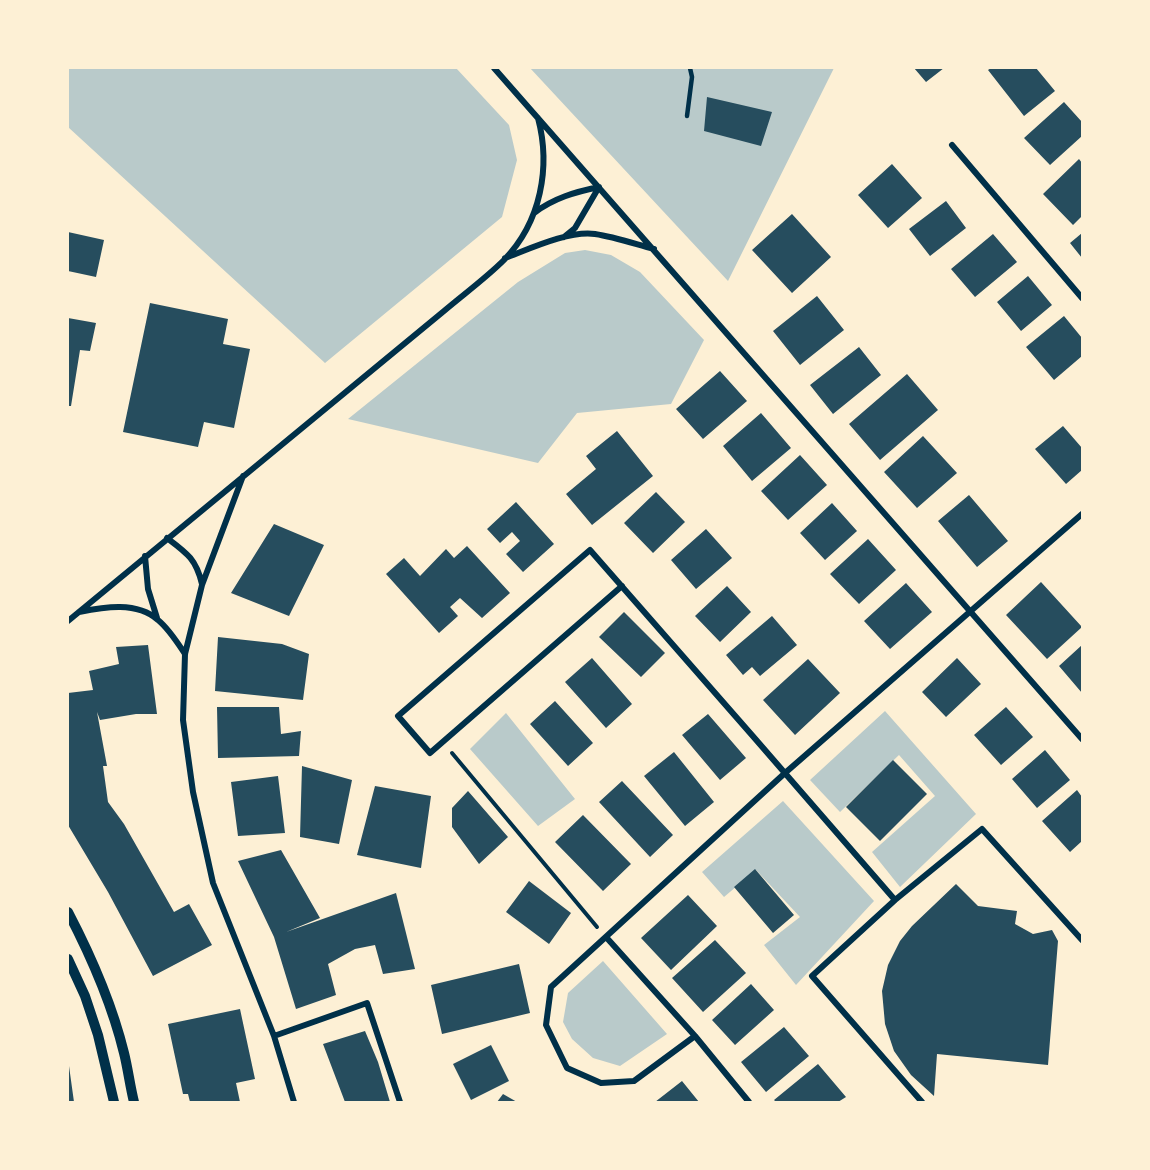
<!DOCTYPE html>
<html>
<head>
<meta charset="utf-8">
<style>
	body { margin:0 }
	#map { position:relative; width:1150px; height:1170px; overflow:hidden; background:#fdf0d5; font-family:"Exo 2",sans-serif }
	canvas { display:block }
	.frame { position:absolute; inset:0; border:69px solid #fdf0d5; pointer-events:none }
</style>
</head>
<body>
<div id="map">
<canvas width="1150" height="1170"></canvas>
<div class="frame"></div>
</div>
<script>
const ctx = document.querySelector('canvas').getContext('2d');
ctx.lineJoin = 'round';
function fill(path, color) { ctx.fillStyle = color; ctx.fill(path, 'evenodd'); }
function strokePath(path, color, width, dash) { ctx.strokeStyle = color; ctx.lineWidth = width; ctx.lineCap = dash ? 'butt' : 'round'; ctx.setLineDash(dash || []); ctx.stroke(path); }
const green = new Path2D(`
	M68 68H456L509 125 517 160 502 217 325 363 68 127Z
	M530 68H834L728 281Z
	M585 250 611 255 640 272 704 340 671 404 577 413 538 463 348 419 518 282 565 253Z
	M885 711 976 814 900 887 872 852 935 796 899 755 840 812 810 780Z
	M506 713 575 799 538 826 470 749Z
	M783 801 874 901 796 985 764 945 800 917 756 870 724 897 702 872Z
	M603 961 667 1034 620 1066 593 1058 572 1039 563 1022 568 993Z`);
const building = new Path2D(`
	M914 68H944L926 82Z
	M991 68H1036L1055 91 1024 116 988 70Z
	M707 97 772 112 761 146 704 131Z
	M1064 102 1082 122V136L1050 165 1024 138Z
	M1079 159 1082 163V216L1073 225 1043 194Z
	M892 164 922 198 888 228 858 195Z
	M946 201 966 228 930 256 909 229Z
	M792 214 831 257 792 293 752 250Z
	M68 232 104 240 96 277 68 271Z
	M1082 233V258L1070 243Z
	M993 234 1017 262 975 297 951 269Z
	M1028 276 1052 305 1021 331 997 302Z
	M817 296 844 330 800 365 773 331Z
	M150 303 228 319 223 344 250 349 234 428 204 422 198 447 123 432Z
	M1064 316 1082 338V356L1054 380 1026 347Z
	M68 318 96 323 90 351 80 350 71 406H68Z
	M859 347 881 375 833 414 810 385Z
	M720 371 747 401 703 439 676 409Z
	M907 374 938 410 880 460 849 424Z
	M761 413 791 448 752 481 723 446Z
	M1063 426 1082 448V470L1066 484 1035 449Z
	M617 431 653 476 592 525 566 494 596 469 586 456Z
	M923 436 957 473 917 508 884 472Z
	M800 455 827 485 788 520 761 491Z
	M656 492 685 522 653 553 624 523Z
	M969 495 1008 541 977 567 938 521Z
	M516 502 554 544 523 572 506 554 520 541 512 532 500 543 487 529Z
	M832 503 857 531 825 560 800 533Z
	M274 524 324 545 289 616 231 593Z
	M706 529 732 558 696 589 671 560Z
	M868 539 896 570 859 604 830 574Z
	M467 546 510 593 482 618 460 598 450 607 458 616 439 633 386 574 404 558 420 576 446 549 454 558Z
	M1041 582 1082 627 1047 659 1006 615Z
	M906 583 932 612 890 649 864 621Z
	M727 586 751 612 720 642 695 616Z
	M624 612 665 653 641 677 599 637Z
	M772 616 797 645 760 676 752 667 743 675 726 655Z
	M218 637 282 644 309 654 303 700 215 691Z
	M148 645 157 714H136L100 720 97 712 107 766H103L108 802 124 824 174 912 189 904 212 945 153 976 108 892 68 825V693L93 690 89 671 119 664 116 647Z
	M1082 645V693L1059 666Z
	M592 658 632 704 606 728 565 682Z
	M957 658 981 684 946 717 922 692Z
	M808 659 840 693 795 735 763 700Z
	M555 701 593 743 568 766 530 724Z
	M217 707H279L281 734 301 731 299 756 218 758Z
	M1006 707 1033 737 1001 765 974 735Z
	M708 714 746 758 720 780 682 735Z
	M1045 750 1070 780 1037 808 1012 779Z
	M674 752 714 802 685 826 644 776Z
	M893 760 927 794 880 841 846 807Z
	M302 766 352 780 339 844 300 837Z
	M278 776 285 833 238 836 231 782Z
	M622 781 673 835 650 857 599 802Z
	M375 786 431 796 421 868 357 855Z
	M1077 790 1082 797V841L1070 852 1042 821Z
	M468 791 508 837 479 864 452 827V808Z
	M583 815 631 864 603 891 555 842Z
	M281 850 320 918 286 932 396 893 415 969 383 974 375 945 355 949 328 964 336 995 296 1009 274 937 238 861Z
	M755 869 794 915 773 933 734 887Z
	M529 881 571 913 549 944 506 912Z
	M956 884 978 906 1017 911 1015 924 1033 934 1052 930 1058 941 1048 1065 937 1054 934 1096 911 1075 894 1051 885 1024 882 991 888 965 900 941 912 926Z
	M688 895 717 926 671 970 641 938Z
	M715 940 746 973 703 1012 672 978Z
	M519 964 530 1013 442 1034 431 985Z
	M751 984 774 1010 735 1045 712 1020Z
	M240 1009 255 1079 236 1083 240 1102H190L188 1094H183L168 1024Z
	M784 1027 809 1056 766 1092 741 1062Z
	M365 1031 378 1062 390 1102H345L323 1044Z
	M491 1045 509 1081 471 1100 453 1064Z
	M818 1064 846 1097 838 1102H776L774 1100Z
	M68 1066H69L74 1102H68Z
	M682 1081 699 1102H655Z
	M503 1094 517 1102H497Z`);
const path = new Path2D(`
	M452 753 597 927`);
const service = new Path2D(`
	M687 116 692 77 690 68`);
const minor = new Path2D(`
	M494 68 1082 739
	M952 145 1082 298
	M534 213C554 198 575 192 599 187
	M564 237 575 228 599 187
	M505 258C529 249 570 230 595 234 615 237 635 244 654 249
	M243 476 202 585 185 654 183 720 193 792 213 883 274 1036 294 1102
	M167 538C187 553 196 559 202 584
	M145 556 148 589 157 618
	M622 586 430 753 398 716 590 550C692 666 794 783 895 900
	M79 612C104 607 137 601 158 620 169 629 177 642 185 654
	M68 621 444 311C464 294 486 278 504 260 541 222 551 167 538 118
	M606 937 695 1036 749 1102
	M274 1036 367 1003 400 1102
	M695 1036 634 1081 601 1083 567 1068 546 1025 551 987 785 773 1082 514
	M922 1102 812 976 895 900 982 829 1082 940`);
const tertiary = new Path2D(`
	M68 912C91 956 112 1004 124 1053 128 1069 130 1086 134 1102
	M68 959 85 996 98 1035 114 1102`);
fill(green, '#b9caca');
fill(building, '#264d5e');
strokePath(path, '#003049', 4);
strokePath(service, '#003049', 4.5);
strokePath(minor, '#003049', 6);
strokePath(tertiary, '#003049', 10);
</script>
</body>
</html>
